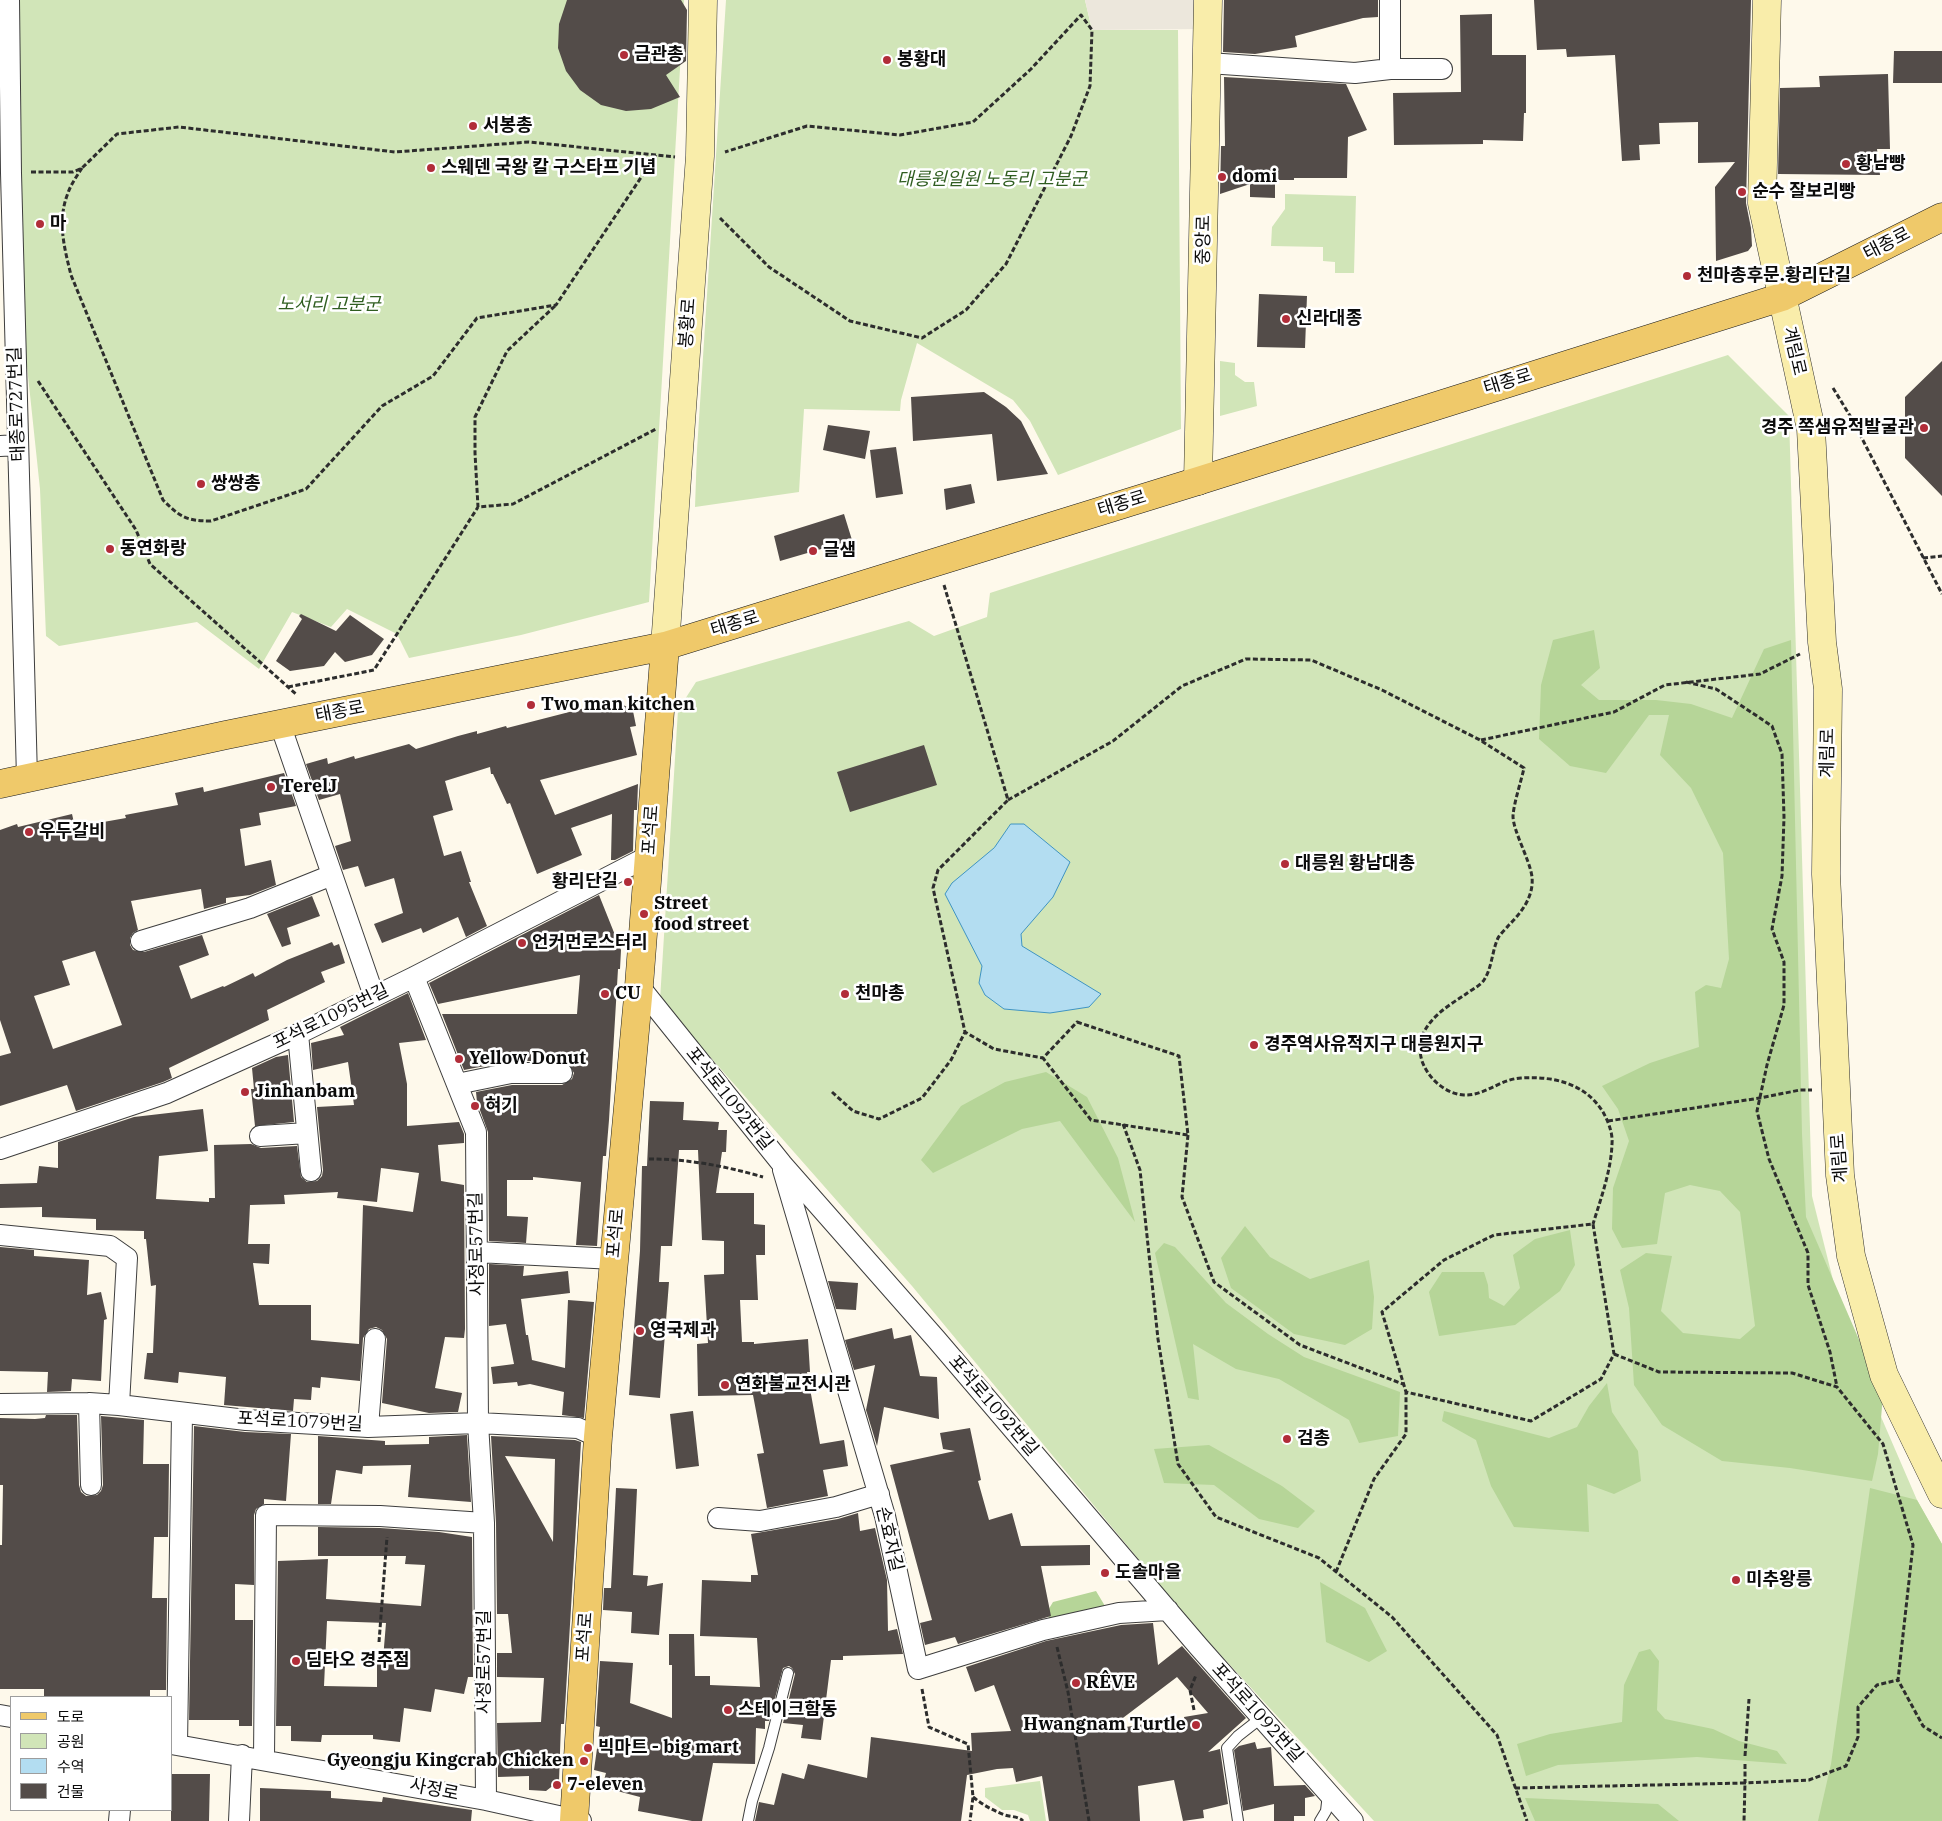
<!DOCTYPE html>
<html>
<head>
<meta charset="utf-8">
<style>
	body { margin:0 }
	#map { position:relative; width:1942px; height:1821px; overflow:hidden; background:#fef9eb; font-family:"IBM Plex Serif","Noto Sans KR",serif }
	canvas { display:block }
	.legend { position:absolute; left:10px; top:1696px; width:162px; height:115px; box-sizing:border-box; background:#fff; border:1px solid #9d9d9d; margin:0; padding:6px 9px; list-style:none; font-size:15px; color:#0b0b0b }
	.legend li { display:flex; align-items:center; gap:10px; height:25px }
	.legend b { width:25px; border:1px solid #9d9d9d }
</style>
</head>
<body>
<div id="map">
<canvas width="1942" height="1821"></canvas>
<ul class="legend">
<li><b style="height:6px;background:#efc96a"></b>도로</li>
<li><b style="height:14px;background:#d1e5b8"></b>공원</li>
<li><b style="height:14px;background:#b3ddf1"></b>수역</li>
<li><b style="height:14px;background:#534c49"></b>건물</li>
</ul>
</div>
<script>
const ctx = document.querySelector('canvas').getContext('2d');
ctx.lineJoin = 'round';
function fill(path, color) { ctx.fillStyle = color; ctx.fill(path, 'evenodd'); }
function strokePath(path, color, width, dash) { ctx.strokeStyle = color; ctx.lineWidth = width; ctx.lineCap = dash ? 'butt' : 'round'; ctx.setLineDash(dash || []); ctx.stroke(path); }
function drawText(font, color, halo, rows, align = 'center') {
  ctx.font = font + ' "IBM Plex Serif","Noto Sans KR",serif'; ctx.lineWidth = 5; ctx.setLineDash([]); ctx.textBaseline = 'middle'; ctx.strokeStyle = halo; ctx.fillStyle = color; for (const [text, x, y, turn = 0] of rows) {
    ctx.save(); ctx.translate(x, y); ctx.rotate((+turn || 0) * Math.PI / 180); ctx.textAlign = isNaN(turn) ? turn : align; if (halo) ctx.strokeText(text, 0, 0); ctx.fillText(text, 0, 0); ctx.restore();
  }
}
const green = new Path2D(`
	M19 0H684L649 602 521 635 409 658 397 634 347 609 331 627 292 612 259 669 197 622 59 646 46 636 40 489 20 300Z
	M726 0H1085L1092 30H1178L1181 429 1058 475 1030 421 1013 400 917 343 901 400 900 411 804 409 799 492 695 507 697 450Z
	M1285 194 1356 196 1354 273H1335V262L1323 261V247L1271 246 1272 227 1285 209Z
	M1728 355 1789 416 1812 1196 1835 1288 1872 1396 1917 1500 1942 1544V1821H1374L1193 1625 912 1286 660 1000 678 710 696 682 909 621 934 636 987 617 990 593Z
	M1220 361 1235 363V375L1245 382H1254L1257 406 1220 416Z
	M1040 1781 1046 1821H1030L1028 1815 1014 1810H1002L985 1797V1788Z`);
const forest = new Path2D(`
	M1594 630 1600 668 1581 685 1599 700H1656L1691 704 1732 718 1764 649 1791 640 1802 1134 1806 1217 1883 1395 1878 1454 1872 1481 1790 1468 1722 1461 1662 1425 1634 1385 1629 1308 1620 1270 1646 1253 1672 1256 1661 1311 1683 1333 1740 1339 1755 1326 1740 1212 1720 1191 1690 1185 1665 1193 1657 1244 1622 1248 1612 1229 1613 1188 1629 1141 1618 1109 1602 1086 1650 1063 1699 1047 1695 992 1706 985 1721 988 1729 959 1723 853 1691 788 1660 755 1669 715H1649L1606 773 1570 766 1539 739 1541 685 1553 640Z
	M1046 1072 1087 1097 1118 1158 1135 1222 1060 1121 1022 1129 933 1173 921 1160 961 1106 1005 1082Z
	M1245 1226 1270 1257 1310 1279 1369 1260 1374 1297 1372 1329 1345 1345 1294 1334 1231 1288 1221 1258Z
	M1570 1230 1575 1265 1560 1291 1515 1325 1439 1336 1429 1292 1442 1272H1484L1488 1285 1489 1298 1504 1306 1520 1288 1513 1255 1535 1239Z
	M1164 1243 1175 1247 1226 1303 1268 1334 1304 1357 1400 1392 1398 1436 1359 1443 1349 1420 1279 1379 1236 1369 1193 1344 1199 1400 1188 1398 1155 1253Z
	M1607 1383 1612 1412 1638 1451 1641 1481 1614 1494 1587 1484 1589 1532 1514 1527 1491 1486 1476 1440 1442 1421 1444 1411 1549 1438 1577 1427 1589 1406Z
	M1209 1445 1282 1486 1315 1511 1298 1528 1259 1519 1214 1485 1164 1483 1154 1449Z
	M1870 1488 1917 1500 1942 1544V1821H1818L1831 1764Z
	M1320 1582 1365 1608 1387 1651 1369 1662 1326 1642Z
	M1096 1591 1105 1606 1050 1621 1047 1612 1053 1602Z
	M1650 1649 1659 1661 1657 1710 1665 1719 1713 1729 1739 1741 1777 1751 1787 1764 1697 1757 1558 1765 1526 1776 1517 1744 1550 1734 1622 1722 1624 1685 1639 1652Z
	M1525 1798 1658 1804 1679 1821H1535Z`);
const plaza = new Path2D(`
	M1085 0H1204V29L1092 30Z`);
const water = new Path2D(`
	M1011 824H1024L1070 862 1053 897 1021 934 1022 946 1101 994 1089 1007 1050 1013 1004 1009 985 995 979 983 982 966 945 894 952 883 994 848Z`);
const building = new Path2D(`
	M567 0H681L687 10 686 61 666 75 680 97 651 109 626 111 601 105 580 90 566 71 558 48 559 24Z
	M1224 0H1378V17L1363 18 1295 36 1297 47 1255 54 1223 52Z
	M1534 0H1751L1746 203 1751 228 1752 246 1748 251 1716 261 1715 187 1735 162 1698 163V122L1659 123 1660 144 1639 145 1640 160 1622 161 1615 55 1567 57 1566 49 1537 50Z
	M1492 14V55H1526V113H1524L1523 141 1483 140V144L1394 145 1393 93 1461 92 1460 15Z
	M1894 51H1942V83H1893Z
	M1888 74 1890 149H1877L1880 175 1778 174 1780 88 1820 87 1819 76Z
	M1224 77 1346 84 1367 130 1348 137 1347 178H1294V180H1275V198L1250 197V184L1220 194 1221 146H1225Z
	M1259 294 1307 296 1305 348 1257 347Z
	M1942 361V496L1905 458V397Z
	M984 392 1006 407 1021 421 1048 474 997 481 992 434 913 441 911 397Z
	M828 425 870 431 865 459 823 450Z
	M896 447 903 494 876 498 870 450Z
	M971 484 975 503 946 510 944 489Z
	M844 514 852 540 780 561 774 536Z
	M301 614 336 631 350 615 384 639 372 655 345 662 335 652 324 666 290 671 276 661 302 619 299 616Z
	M616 700 633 711 636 726 630 727 637 755 540 780 555 815 638 784 637 810H634L633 851 615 860H611L612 814 571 828 582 855 537 874 510 803 507 804 493 774H491L490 767 445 781 453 810 433 816 444 856 461 851 471 882H469L487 926 466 937 458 917 423 933 421 928 382 943 374 924 403 913 394 878 365 887 358 866 343 870 335 846 351 841 340 794 319 800 306 764 327 758 328 764 354 756 355 759 409 744 416 749 458 736 477 731V734L506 726 507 728Z
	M924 745 937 785 850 812 837 772Z
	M284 773 296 806 259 813 261 825 240 829 245 866 271 860 276 885 250 895 226 898V903L204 909 201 889 131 901 138 930 133 933 130 938V945L133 950 144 952 202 935 209 955 179 966 191 999 223 986 224 987 253 973 255 977 287 960 332 942 334 946 339 944 345 963 321 972 325 982 267 1010 269 1020 169 1068 172 1078 163 1082 76 1111 67 1085 0 1106V1056L11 1053 0 1020V830L17 824 18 827 72 814 75 827 126 818 125 815 178 805 175 793 203 787 204 792ZM95 951 122 1025 53 1049 34 996 70 985 62 961Z
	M599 895 621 950 620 969H618L609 1120 606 1156H603L597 1246 576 1245 581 1182 533 1177V1180H507V1216L528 1217 526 1243 489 1241 488 1132 477 1102 476 1092 512 1085H562L572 1079 574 1073 568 1063 562 1061H511L464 1070 442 1014H577L580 975 438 1004 429 983Z
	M312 896 320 916 287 928 291 944 282 947 267 914Z
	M408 993 426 1040 399 1043 407 1084V1126L459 1122 464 1134V1143L438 1145 441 1181 464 1185 465 1329 464 1338 445 1337 435 1388 462 1393 458 1412 429 1413 382 1403 387 1339 382 1330 376 1327 369 1329 363 1338 360 1381 321 1377 320 1388 312 1387 311 1400 294 1399 293 1411 224 1405 226 1377 179 1372 178 1383 144 1379 147 1353H153L156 1285 151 1286 146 1239H144V1231L96 1230V1219L42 1217V1207L0 1208V1184L37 1183 39 1166 58 1168V1142L134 1117 203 1109 208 1151 159 1156 156 1199 209 1202V1198H215L214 1145 251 1144 261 1148 297 1146 301 1177 307 1182 317 1181 322 1176 323 1170 317 1107 354 1105 348 1062 313 1070 311 1043 344 1035 340 1027ZM381 1168 419 1173 413 1212 363 1205 359 1344 311 1340V1305H259L253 1263 269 1264 270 1244H248L250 1205 285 1204 284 1195 338 1192 337 1198 377 1202Z
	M288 1055 294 1122 255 1126 251 1089H254L252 1068 276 1057Z
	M650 1101 684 1102 683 1120 719 1122 718 1130H727L726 1152H722L716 1193H754V1224L765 1225V1255H756L758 1300H740L742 1342H754V1344L808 1339 810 1372H807L820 1444 844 1440 848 1466 823 1470 828 1496 767 1508 757 1454 764 1453 753 1395 698 1396 697 1344 708 1343 704 1275 724 1274V1241L702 1240 698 1150H679L672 1246H661L659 1282H669L660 1398 629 1395 640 1251 642 1166H647Z
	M0 1247 34 1250V1256L89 1260 87 1295 101 1292 107 1319 104 1320 101 1381 72 1379 71 1391 47 1392 48 1372 0 1371Z
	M489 1264 524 1266 523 1276 568 1271 570 1293 521 1299 526 1335H528L532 1360 565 1368 568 1300 594 1302 584 1418 562 1415 564 1392 530 1384 518 1386 517 1382 493 1384 491 1367 514 1364 506 1324 489 1326Z
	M828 1281 858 1283 856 1310 836 1309Z
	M892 1328 894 1339 911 1335 920 1376 937 1377 939 1419 884 1407 877 1446 866 1410 875 1365 854 1370 845 1340Z
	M693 1411 699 1466 676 1469 670 1414Z
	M46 1415H77L79 1485 81 1492 86 1496 97 1495 101 1491 103 1485 101 1416 144 1420 143 1464H169L168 1537H154L152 1598H167L166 1690H150V1697H44V1689H0V1545H2L3 1485H0V1418L35 1419 45 1418Z
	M194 1426 245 1432 291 1434 286 1501 264 1499V1504L256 1509 254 1515V1585L235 1584V1620H253L252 1726H239V1720H189Z
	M970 1428 981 1480 978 1481 989 1520 1012 1513 1021 1546 1090 1545V1565L1041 1566 1051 1616 958 1644 955 1637 925 1645 920 1623 932 1620 890 1465 955 1451 943 1449 940 1433Z
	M467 1435 471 1502 408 1497 411 1465 363 1466 362 1474 336 1470 331 1504H318V1436L385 1441V1445L429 1444V1437Z
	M491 1436 575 1440 581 1442 564 1724H561L559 1781 546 1791 529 1790V1776L498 1777 497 1723 541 1722 544 1678 497 1677V1653H512L508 1614H497L496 1523ZM505 1456 555 1459 553 1542Z
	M616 1488 637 1489 633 1575 648 1576 647 1586 663 1583 659 1635 631 1633 632 1612 603 1610 604 1588H611Z
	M858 1513 860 1531 875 1528 887 1580 888 1631 897 1629 903 1654 843 1656V1660H831L821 1740 801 1738 803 1725 783 1723 795 1674 792 1668 789 1666 783 1668 769 1721H765V1729L756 1728 755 1764 713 1763 702 1821H692L638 1811 640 1797 602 1787 606 1773 594 1770 600 1727 596 1726 600 1661 633 1663 630 1703 672 1718V1665H669V1634H694L695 1676H710V1685L760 1687 757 1638 700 1636 702 1580 751 1582V1575H758L751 1534 838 1519Z
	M318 1527 380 1528 439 1532 472 1537 473 1677H468L464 1694 435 1689 431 1712 404 1708 400 1742 373 1739V1735H322L321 1742 291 1741V1726H276L278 1561 328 1559 326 1599 421 1606 425 1565 405 1564 406 1556H318ZM327 1621 386 1623 383 1659H377V1687L324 1686Z
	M1153 1623 1158 1665 1182 1646 1246 1718 1208 1752 1220 1749 1228 1804 1203 1810 1204 1818 1183 1821 1174 1780 1138 1786 1140 1821H1049L1042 1776 1016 1782 1013 1768 997 1769 967 1775 961 1821H755L759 1802 774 1805 782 1773 804 1779 808 1764 867 1778 871 1737 972 1751 971 1733 1011 1731 994 1685 975 1692 966 1667 1046 1641 1121 1625ZM1177 1677 1208 1713 1184 1717 1185 1725 1146 1731 1145 1724 1107 1730Z
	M1255 1742 1257 1749 1271 1747 1274 1786 1305 1785 1315 1796 1305 1798V1816H1294V1821H1274V1804L1243 1811 1234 1750 1239 1746Z
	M171 1774H210L209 1821H171Z
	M260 1788 331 1791V1798L382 1802 383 1797 472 1810 471 1821H260Z`);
const path = new Path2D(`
	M82 168C77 176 71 184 68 193 57 220 64 247 71 275L163 500C180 517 186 521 211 521L306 489 382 406 433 376 477 318 556 305 656 155
	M31 172H73L82 168 117 134 179 127 395 152 529 142 675 157
	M720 218 769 267 850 321 922 338 966 310 1006 264 1071 136 1090 86 1092 30 1081 15 1031 69 973 122 900 135 807 126 725 152
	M555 306 507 351 475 417V453L478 507 513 504 656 429
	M38 381 136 530 150 564 297 695
	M1833 388 1852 419 1942 594
	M1923 558 1942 556
	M944 585 1008 800 938 870 933 888 965 1032 994 1049 1043 1058
	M1686 682 1716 689 1772 726 1782 754 1784 817 1782 876 1772 929 1784 962V1005L1767 1065 1757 1111 1769 1159 1808 1253V1285L1830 1352 1837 1387
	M288 687 374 670 478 507
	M1481 740 1614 712 1665 685 1760 674 1800 654
	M1008 800 1113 741 1182 686 1246 659 1311 660 1382 690 1480 740 1524 768C1521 782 1514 802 1513 816 1513 831 1530 860 1532 877 1534 897 1521 913 1508 926 1505 930 1500 934 1498 938 1492 951 1492 968 1484 980 1480 986 1471 990 1466 994 1443 1009 1412 1028 1422 1061 1428 1078 1445 1094 1464 1095 1485 1096 1500 1079 1521 1078 1553 1076 1585 1083 1603 1112 1608 1121 1613 1133 1612 1144 1611 1171 1601 1198 1593 1224
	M1077 1022 1179 1056 1188 1135 1091 1120 1043 1058Z
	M832 1092 853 1111 879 1119 922 1098 951 1060 965 1032
	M1608 1121 1760 1098 1800 1090H1812
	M1123 1124 1140 1170 1158 1339 1178 1464 1216 1517 1319 1558 1392 1617 1497 1735 1527 1821
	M1188 1135 1182 1197 1214 1282 1300 1345 1403 1384
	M649 1159C688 1159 725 1166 763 1177
	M1593 1224 1614 1354 1601 1379 1531 1421 1406 1392 1382 1312 1444 1260 1494 1235Z
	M1614 1354 1659 1372 1792 1373 1837 1387 1883 1444 1913 1545 1898 1680 1923 1726 1942 1738
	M1336 1572 1374 1479 1406 1434V1392
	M379 1642 387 1537
	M1057 1647 1068 1692 1089 1821
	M922 1689 929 1727 968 1744 973 1797 970 1821
	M1194 1710 1190 1690 1196 1675
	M1745 1756 1749 1699
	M1745 1764V1783L1809 1780 1846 1766 1858 1737V1707L1877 1685 1898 1680
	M1515 1788 1745 1783 1744 1821
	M973 1797C983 1805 992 1810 1005 1815 1011 1817 1018 1816 1023 1821`);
const lane = new Path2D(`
	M748 1821 752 1801 769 1748 788 1673
	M1238 1821 1227 1748 1238 1736 1261 1718
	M1320 1821 1326 1811 1328 1794`);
const street = new Path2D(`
	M9 0 11 173 27 778
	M1208 63 1355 73 1390 69H1442
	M1390 69V0
	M0 446 18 445
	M280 724 374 996
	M141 941 250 908 332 875
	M414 977 476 1132 478 1423 484 1523 486 1800
	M639 986 782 1164 936 1339 1199 1647 1353 1821
	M298 1034 311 1171
	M457 1084 511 1073H562
	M260 1136 307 1133
	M0 1149 167 1093 298 1034 414 977 649 856
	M783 1170 885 1516 918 1669 1043 1630 1119 1613 1168 1610
	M0 1235 110 1246 127 1258 119 1405
	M477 1252 614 1259
	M89 1403 91 1485
	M0 1404 89 1403 119 1405 246 1420 368 1427 478 1423 578 1428 598 1437
	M368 1427 375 1339
	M718 1518 760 1521 836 1507 879 1494
	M0 1715 11 1717
	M171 1744 486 1800 581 1821
	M177 1745 182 1414
	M264 1759 266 1515 380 1516 484 1523
	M119 1821 120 1810
	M239 1821 242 1755`);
const secondary = new Path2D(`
	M1767 0 1762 203 1811 429 1822 642 1828 689 1826 874 1840 1175 1851 1256 1884 1375 1942 1494
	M1198 481 1208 0
	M665 646 700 156 703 0`);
const primary = new Path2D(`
	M0 784 226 735 665 646 1198 481 1782 297 1942 217
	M574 1821 598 1437 639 986 665 646`);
const markers = [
	[624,55,5,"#b12d39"],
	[887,60,5,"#b12d39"],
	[473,126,5,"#b12d39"],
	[1846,164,5,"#b12d39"],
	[431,168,5,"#b12d39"],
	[1222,177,5,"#b12d39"],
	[1742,192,5,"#b12d39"],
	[40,224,5,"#b12d39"],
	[1687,276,5,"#b12d39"],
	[1286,319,5,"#b12d39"],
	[1924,428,5,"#b12d39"],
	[201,484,5,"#b12d39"],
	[110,549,5,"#b12d39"],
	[813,551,5,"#b12d39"],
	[531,705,5,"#b12d39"],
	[271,787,5,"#b12d39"],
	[29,832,5,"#b12d39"],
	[1285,864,5,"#b12d39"],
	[628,882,5,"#b12d39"],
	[644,914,5,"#b12d39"],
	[522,943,5,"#b12d39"],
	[605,994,5,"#b12d39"],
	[845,994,5,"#b12d39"],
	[1254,1045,5,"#b12d39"],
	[459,1059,5,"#b12d39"],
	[245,1092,5,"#b12d39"],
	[475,1106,5,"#b12d39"],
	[640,1331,5,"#b12d39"],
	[725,1385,5,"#b12d39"],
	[1287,1439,5,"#b12d39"],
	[1105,1573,5,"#b12d39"],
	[1736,1580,5,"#b12d39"],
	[296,1661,5,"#b12d39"],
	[1076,1683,5,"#b12d39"],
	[728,1710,5,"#b12d39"],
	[1196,1725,5,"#b12d39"],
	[588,1748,5,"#b12d39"],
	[584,1761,5,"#b12d39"],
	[557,1785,5,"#b12d39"]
];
const poiNames = [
	["금관총",634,55],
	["봉황대",897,60],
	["서봉총",483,126],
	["황남빵",1856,164],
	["스웨덴 국왕 칼 구스타프 기념",441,168],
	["domi",1232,177],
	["순수 잘보리빵",1752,192],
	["마",50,224],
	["천마총후문.황리단길",1697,276],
	["신라대종",1296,319],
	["경주 쪽샘유적발굴관",1914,428,"right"],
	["쌍쌍총",211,484],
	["동연화랑",120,549],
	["글샘",823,551],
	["Two man kitchen",541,705],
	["TerelJ",281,787],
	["우두갈비",39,832],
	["대릉원 황남대총",1295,864],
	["황리단길",618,882,"right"],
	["Street",654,904],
	["food street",654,925],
	["언커먼로스터리",532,943],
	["CU",615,994],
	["천마총",855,994],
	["경주역사유적지구 대릉원지구",1264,1045],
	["Yellow Donut",469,1059],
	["Jinhanbam",255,1092],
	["혀기",485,1106],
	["영국제과",650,1331],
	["연화불교전시관",735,1385],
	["검총",1297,1439],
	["도솔마을",1115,1573],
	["미추왕릉",1746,1580],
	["딤타오 경주점",306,1661],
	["RÊVE",1086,1683],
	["스테이크함동",738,1710],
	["Hwangnam Turtle",1186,1725,"right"],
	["빅마트 - big mart",598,1748],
	["Gyeongju Kingcrab Chicken",574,1761,"right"],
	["7-eleven",567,1785]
];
const parkNames = [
	["대릉원일원 노동리 고분군",992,180],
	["노서리 고분군",329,305]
];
const streetNames = [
	["중앙로",1204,240,-89],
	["태종로",1887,244,-27],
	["봉황로",688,323,-86],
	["계림로",1794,351,77],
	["태종로",1508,382,-17],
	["태종로727번길",17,404,-92],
	["태종로",1122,504,-17],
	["태종로",735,624,-17],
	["태종로",340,712,-11],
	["계림로",1828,753,-89],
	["포석로",651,830,-86],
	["포석로1095번길",331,1017,-26],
	["포석로1092번길",729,1099,51],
	["계림로",1840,1158,-94],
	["포석로",616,1233,-85],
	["사정로57번길",477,1244,-91],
	["포석로1092번길",993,1406,49],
	["포석로1079번길",300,1422,3],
	["손효자길",889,1539,77],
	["포석로",585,1637,-86],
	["사정로57번길",485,1662,-90],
	["포석로1092번길",1257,1713,48],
	["사정로",434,1790,11]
];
fill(green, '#d1e5b8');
fill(forest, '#b6d598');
fill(plaza, '#ece7dc');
fill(water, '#b3ddf1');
strokePath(water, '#3f94c3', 1);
fill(building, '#534c49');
strokePath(lane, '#3e3e3e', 12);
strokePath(street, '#3e3e3e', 22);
strokePath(secondary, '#2d2d2d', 29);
strokePath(primary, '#1c1c1c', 29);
strokePath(path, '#2d2d2d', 3, [5, 2.5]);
strokePath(lane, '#fff', 10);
strokePath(street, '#fff', 20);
strokePath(secondary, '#f9edaa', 28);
strokePath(primary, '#efc96a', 28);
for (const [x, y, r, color] of markers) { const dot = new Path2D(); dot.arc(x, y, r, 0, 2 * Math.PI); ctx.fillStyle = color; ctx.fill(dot); strokePath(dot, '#fff', 2); }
drawText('bold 18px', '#0b0b0b', '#fff', poiNames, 'left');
drawText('italic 18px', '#305e21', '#fff', parkNames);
drawText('18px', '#0b0b0b', '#fff', streetNames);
</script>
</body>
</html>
